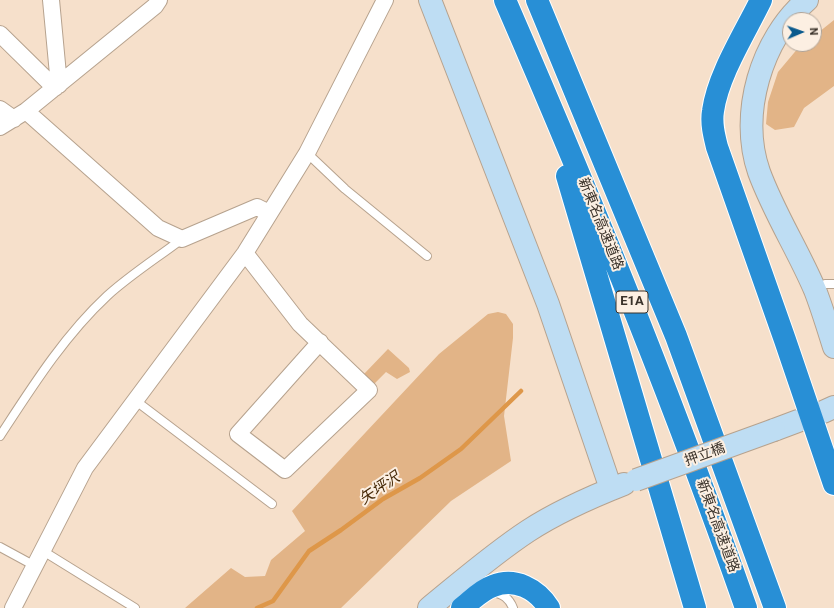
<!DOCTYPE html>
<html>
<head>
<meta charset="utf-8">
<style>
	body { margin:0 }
	#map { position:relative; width:834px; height:608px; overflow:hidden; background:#f6e0cb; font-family:Roboto,sans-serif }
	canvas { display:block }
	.north { position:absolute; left:782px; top:12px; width:40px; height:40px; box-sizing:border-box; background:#fcefe2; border:1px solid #aea398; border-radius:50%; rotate:88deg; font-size:11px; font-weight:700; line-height:16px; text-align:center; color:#3a322a }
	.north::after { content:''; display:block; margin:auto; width:14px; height:18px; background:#0a5a8d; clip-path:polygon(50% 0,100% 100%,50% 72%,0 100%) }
</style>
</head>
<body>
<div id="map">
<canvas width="834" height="608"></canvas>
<div class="north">N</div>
</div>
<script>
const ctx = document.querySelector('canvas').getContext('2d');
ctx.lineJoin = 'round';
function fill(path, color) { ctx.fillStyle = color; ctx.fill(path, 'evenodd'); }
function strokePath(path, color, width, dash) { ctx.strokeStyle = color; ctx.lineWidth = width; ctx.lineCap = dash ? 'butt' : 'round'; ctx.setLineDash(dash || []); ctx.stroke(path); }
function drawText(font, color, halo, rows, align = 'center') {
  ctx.font = font + ' Roboto,"Noto Sans JP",sans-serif'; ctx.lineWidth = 4; ctx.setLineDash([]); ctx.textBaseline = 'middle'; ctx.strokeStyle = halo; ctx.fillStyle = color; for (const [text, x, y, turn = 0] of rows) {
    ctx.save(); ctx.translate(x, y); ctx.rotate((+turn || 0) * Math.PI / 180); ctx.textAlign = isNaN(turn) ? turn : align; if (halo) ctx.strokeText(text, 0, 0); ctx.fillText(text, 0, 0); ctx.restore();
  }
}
const green = new Path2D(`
	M834 20V86L804 108 794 127 775 130 766 124 768 102 778 72 799 47 803 44H814V36Z
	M498 312 506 314 513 324V338L504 416 511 461 451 501 341 608H185L231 568 245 577 265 576 271 560 305 531 292 511 439 354 488 314Z
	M388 349 409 368 410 372 397 379 386 372 374 384 364 374Z`);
const stream = new Path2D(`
	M257 608 273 601 309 551 341 530 383 499 420 478 461 449 521 391`);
const lane = new Path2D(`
	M307 153 345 189 427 256
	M816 290 825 284H834
	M136 401 272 504
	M0 436C32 387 64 336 107 296 130 275 157 258 182 239
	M0 547 35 566
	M43 551 135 608
	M493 592C503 594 509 598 513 608`);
const street = new Path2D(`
	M51 0 59 85
	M0 34 55 88
	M0 109 14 119
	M26 111 158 228 182 239 257 207 269 213
	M0 127 26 111 155 6 159 0
	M245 253 300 324 369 390 285 470 238 434 320 342
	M13 608 85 468 245 253 307 153 385 0`);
const secondary = new Path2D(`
	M430 0 548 304 611 489
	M807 0C761 39 739 114 759 172 774 213 798 250 815 290 822 308 828 328 834 347
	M823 412 834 407
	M774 430 798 421
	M429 608C461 582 493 554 528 531 557 512 591 497 624 484`);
const highway = new Path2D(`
	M505 0C592 200 674 402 746 608
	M537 0 676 336 775 608
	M761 0C745 33 718 75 713 111 711 123 714 135 717 147L785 340 834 484
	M567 176 695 608
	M462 608C471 601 481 590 493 586 515 577 537 589 549 608`);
const secondaryBridge = new Path2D(`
	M636 480 774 430`);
const shields = [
	[632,302,32]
];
const shieldNames = [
	["E1A",632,302]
];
const streetNames = [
	["新東名高速道路",600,224,68],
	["押立橋",705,455,-20],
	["新東名高速道路",717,526,70]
];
const waterNames = [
	["矢坪沢",380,489,-34]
];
fill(green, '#e2b487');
strokePath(stream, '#de9749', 4.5);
strokePath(lane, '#b6a28e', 10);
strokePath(street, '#b6a28e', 18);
strokePath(secondary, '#b6a28e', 24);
strokePath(highway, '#fff', 24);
strokePath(lane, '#fff', 8);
strokePath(street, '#fff', 16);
strokePath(secondary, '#beddf3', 22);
strokePath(highway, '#288fd6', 22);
strokePath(secondaryBridge, '#b6a28e', 24, []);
strokePath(secondaryBridge, '#beddf3', 22);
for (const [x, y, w] of shields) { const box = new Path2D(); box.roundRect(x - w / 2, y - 11, w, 22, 3); ctx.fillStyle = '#fcefe2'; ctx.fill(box); strokePath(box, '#3a322a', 1); }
drawText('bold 13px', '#3a322a', null, shieldNames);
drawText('14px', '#3a322a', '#fcefe2', streetNames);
drawText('italic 15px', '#492c0a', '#fcefe2', waterNames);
</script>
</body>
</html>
